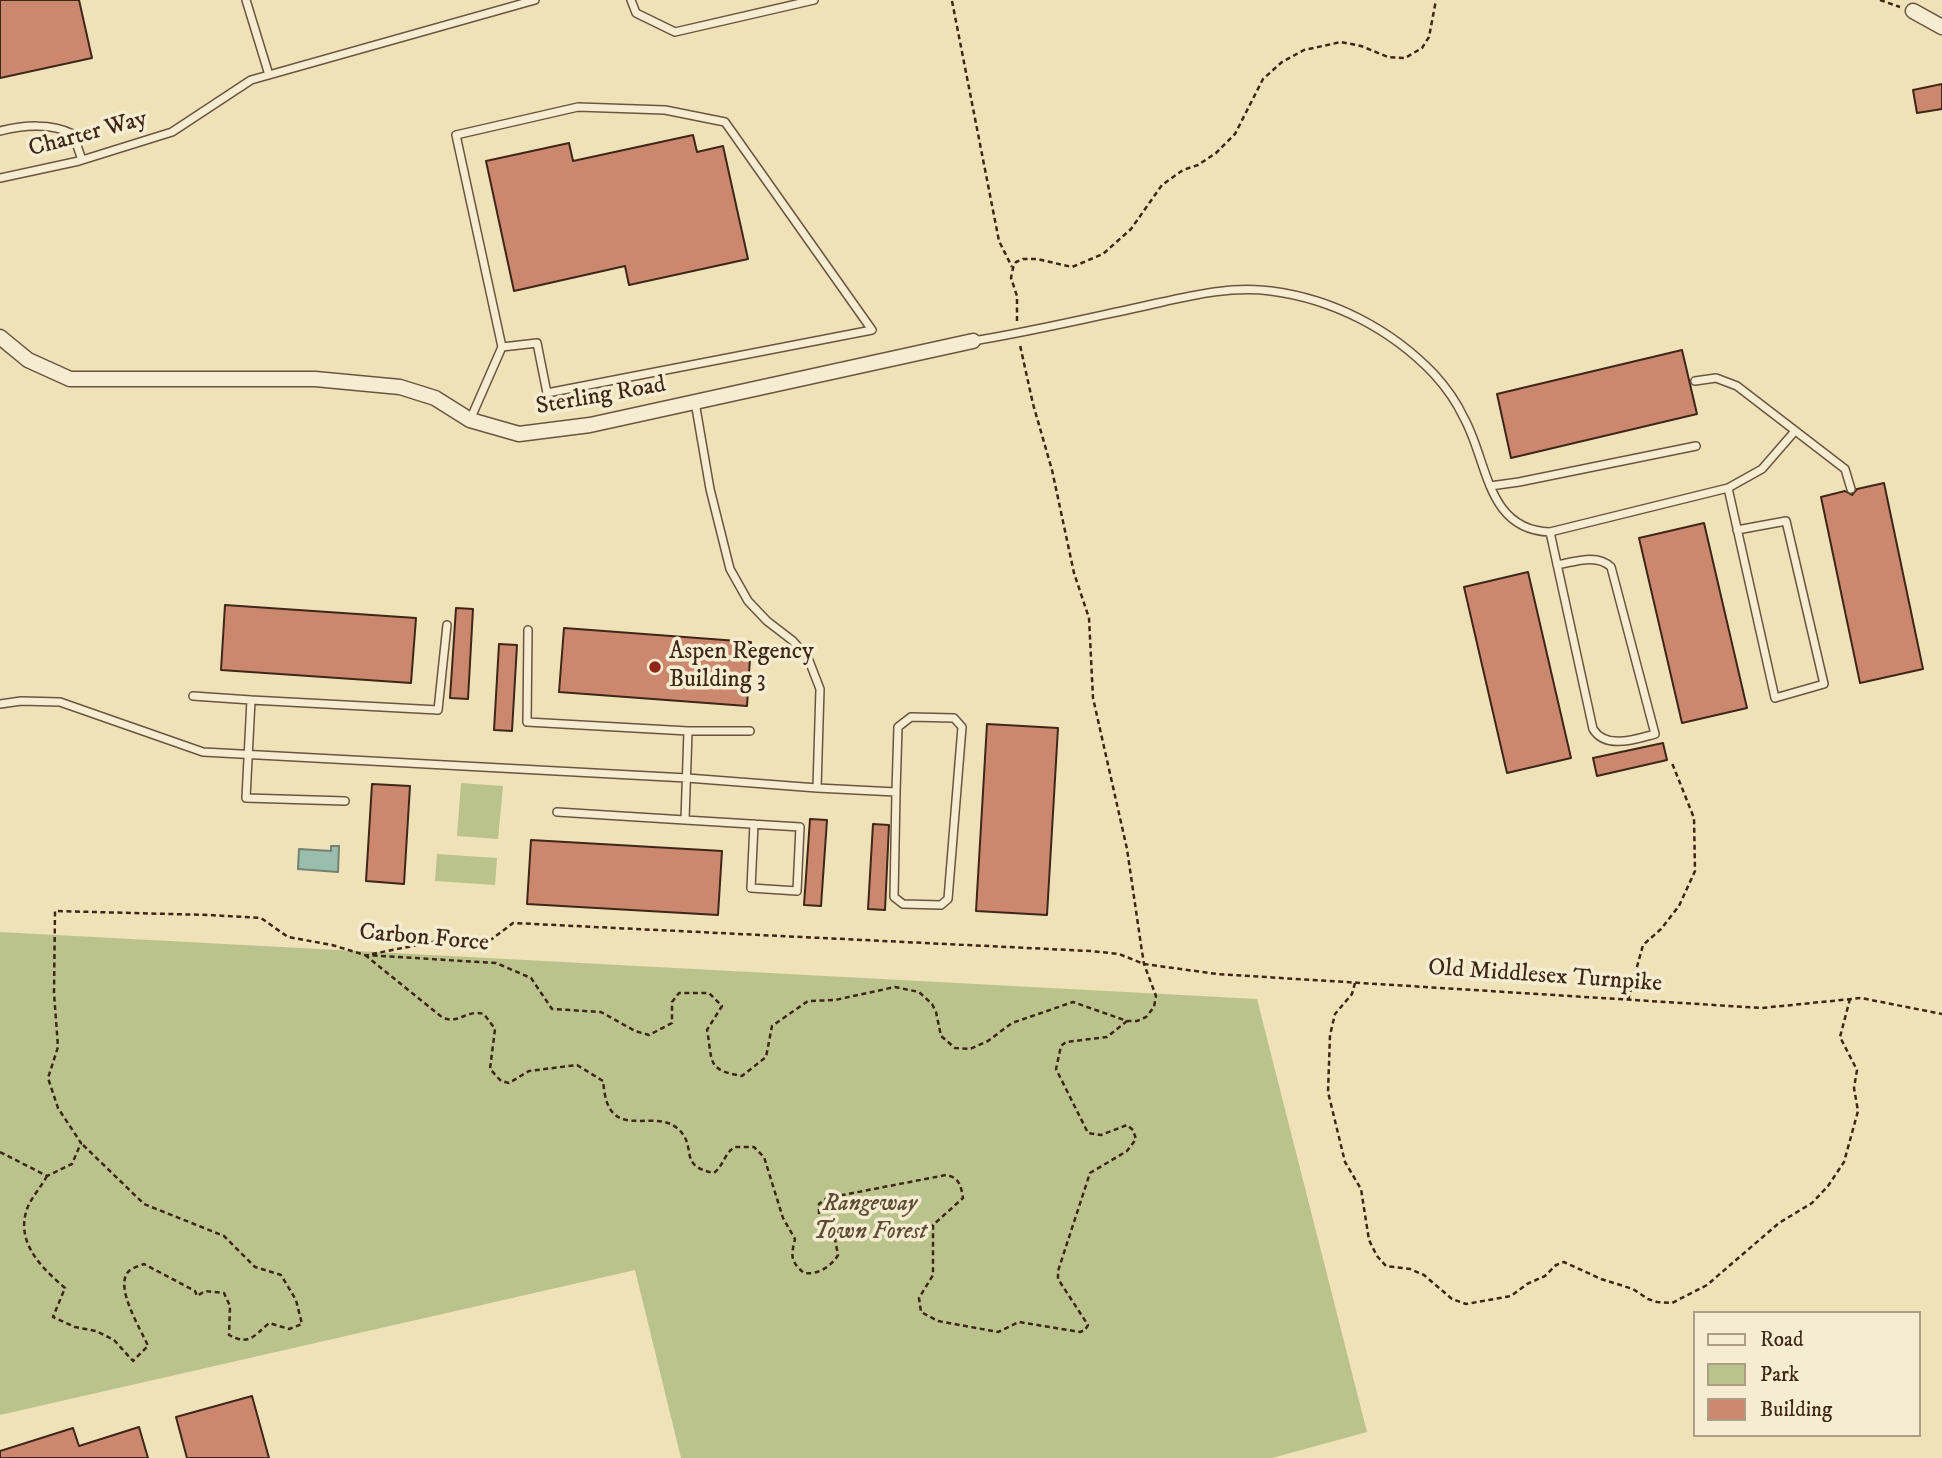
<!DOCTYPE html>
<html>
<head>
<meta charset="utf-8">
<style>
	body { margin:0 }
	#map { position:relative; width:1942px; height:1458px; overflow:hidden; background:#efe2b8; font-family:"IM FELL DW Pica",serif }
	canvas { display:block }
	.legend { position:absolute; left:1693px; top:1311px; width:228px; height:126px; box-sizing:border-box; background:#f5ecd1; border:2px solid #ac9d87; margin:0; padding:9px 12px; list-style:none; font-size:21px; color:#3e2618 }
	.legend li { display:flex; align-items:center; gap:14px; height:35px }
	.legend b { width:35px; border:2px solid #ac9d87 }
</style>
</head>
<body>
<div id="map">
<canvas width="1942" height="1458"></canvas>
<ul class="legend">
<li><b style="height:9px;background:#f5ecd1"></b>Road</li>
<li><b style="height:19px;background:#bbc38d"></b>Park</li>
<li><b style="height:19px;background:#cc886f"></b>Building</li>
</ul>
</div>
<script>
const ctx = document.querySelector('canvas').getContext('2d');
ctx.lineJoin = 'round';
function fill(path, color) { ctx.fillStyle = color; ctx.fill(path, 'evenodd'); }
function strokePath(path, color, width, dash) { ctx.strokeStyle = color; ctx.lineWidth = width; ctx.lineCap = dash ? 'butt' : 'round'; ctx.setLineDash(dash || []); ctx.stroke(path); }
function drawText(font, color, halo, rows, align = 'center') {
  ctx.font = font + ' "IM FELL DW Pica",serif'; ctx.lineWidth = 7; ctx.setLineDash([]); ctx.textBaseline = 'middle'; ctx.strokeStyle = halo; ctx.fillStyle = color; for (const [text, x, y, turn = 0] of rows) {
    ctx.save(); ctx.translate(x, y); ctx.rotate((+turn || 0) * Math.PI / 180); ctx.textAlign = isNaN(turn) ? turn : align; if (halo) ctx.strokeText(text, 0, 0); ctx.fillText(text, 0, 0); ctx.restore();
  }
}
const green = new Path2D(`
	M461 783 503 786 498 839 457 836Z
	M437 854 497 858 495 885 435 881Z
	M0 932 1257 999 1367 1432 1272 1458H681L635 1270 0 1415Z`);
const water = new Path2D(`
	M331 846H339L338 872 298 869 299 849 331 851Z`);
const building = new Path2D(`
	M0 0H79L92 58 0 78Z
	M1942 84V109L1917 113 1913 90Z
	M693 135 697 152 723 146 748 259 629 285 625 266 514 291 486 161 569 143 573 161Z
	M1682 350 1697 414 1511 458 1497 394Z
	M1884 483 1923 669 1860 683 1821 497 1845 491 1852 495 1857 489Z
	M1704 523 1747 708 1682 723 1639 538Z
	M1528 572 1571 758 1507 773 1464 587Z
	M225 605 416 618 411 683 221 670Z
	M456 608 473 609 468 699 450 698Z
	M564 628 751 642 747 706 559 692Z
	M499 644 517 645 512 731 494 730Z
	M987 724 1058 728 1047 915 976 911Z
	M1663 743 1667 760 1597 776 1593 758Z
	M372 784 410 786 404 884 366 881Z
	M810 819 827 820 821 906 804 905Z
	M873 824 889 825 885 910 868 909Z
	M531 840 722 851 718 915 527 904Z
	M252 1396 269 1458H187L176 1417Z
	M139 1427 148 1458H0V1451L73 1428 79 1446Z`);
const path = new Path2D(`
	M1880 0 1900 7
	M952 1 999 241 1012 267
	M1017 321V296L1011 278 1013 268 1016 262 1023 259H1037L1072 267 1103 254 1131 229 1162 185 1183 170 1198 165 1216 153 1235 134 1263 79 1282 62 1304 50 1341 42 1361 46 1388 57 1405 58 1422 48 1429 37 1436 0
	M372 954 438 941 488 942 513 923 1090 951 1119 954 1144 964 1217 974 1762 1008 1861 998 1942 1014
	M365 955 443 1018C461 1024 466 1009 484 1014L495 1029 490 1069 501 1081 509 1083 529 1071 577 1065 603 1081C604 1089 605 1100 609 1107 622 1133 657 1111 677 1128 699 1146 676 1166 714 1173 723 1166 724 1155 734 1147H754L764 1157 783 1218 795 1239C791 1256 790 1261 804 1273 817 1275 831 1267 838 1255L835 1239 819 1218V1204L827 1198 946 1175C959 1177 961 1186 963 1198L933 1225V1275L919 1298 921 1312 938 1321 998 1332 1019 1322 1080 1332 1085 1330 1088 1325 1058 1279V1271L1090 1173 1127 1151 1136 1139 1133 1130 1127 1125 1101 1135 1088 1133 1056 1069 1061 1046 1066 1042 1107 1037 1127 1021
	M1355 983 1352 994 1335 1014 1330 1035 1328 1092 1345 1162 1361 1189 1369 1240 1377 1256 1386 1266 1410 1269 1424 1275 1452 1299 1466 1304 1511 1296 1527 1284 1545 1276 1556 1265 1564 1262 1601 1279 1633 1289 1648 1299 1657 1302 1672 1303 1707 1285 1779 1223 1812 1203 1828 1186 1844 1162 1858 1111 1854 1088 1857 1070 1840 1037 1850 999
	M1628 1000 1643 945 1661 929 1679 906 1695 871 1694 818 1672 763
	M0 1152 47 1176 72 1164 81 1143 58 1108 48 1078 58 1047 54 993 55 911 209 915 261 918 288 937 332 945 365 955 496 963 531 978 552 1009 601 1012 635 1031 649 1035 672 1023V1002L679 993H709L722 1006 707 1030C713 1062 706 1070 742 1076L766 1057 772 1026 808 1001 835 1000 895 987 919 992 932 1004 936 1012 941 1036 955 1048 970 1049 988 1041 1012 1023 1073 1002 1127 1021H1137L1146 1017 1154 1007 1156 996 1144 964 1141 945 1127 849 1093 698 1089 618 1074 573 1052 470 1033 404 1020 345
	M47 1176C41 1187 31 1198 27 1209 15 1243 43 1269 65 1288L53 1317 75 1327 96 1331 114 1340 133 1361 148 1346C142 1331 113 1286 129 1271 132 1268 139 1266 144 1264L195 1291 197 1296 205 1291 224 1293 230 1306 229 1335C249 1346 254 1336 269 1323L289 1329 302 1324 296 1300 281 1275 255 1267 224 1236 144 1204 81 1143`);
const service = new Path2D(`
	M246 0 269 75
	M631 0 636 13 675 32 814 0
	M0 131C23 125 52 123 73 134L82 160
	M0 178 79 161 172 132 251 80 535 0
	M973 341C1029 332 1084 319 1140 307 1182 298 1227 285 1271 291 1333 299 1391 329 1434 374 1445 386 1457 403 1464 418 1488 461 1486 530 1550 532L1728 488 1762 469 1795 431
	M1695 381 1716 378 1737 386 1845 469 1851 489
	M470 420 502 347 456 135 578 107 665 110 725 122 872 330 547 393 537 343 502 347
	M1490 486 1519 482 1696 446
	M1728 488 1775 698 1824 684 1786 521 1737 530
	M1550 532 1593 729C1606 750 1636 739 1655 734L1611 567C1597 553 1574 562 1557 565
	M528 630 527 722 688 731 685 820 800 827 797 891 751 888 754 824
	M193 696 251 700
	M0 704 21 701 60 702 203 752 687 778 817 788 820 689 808 658 793 641 767 621 748 601 730 569 710 489 695 402
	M688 731H750
	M817 788 896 792 898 727 911 717 954 718 962 727 948 899 941 905 903 904 894 897 896 792
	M345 801 246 798 251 700 438 710 447 625
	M557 812 685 820`);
const minor = new Path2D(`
	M1913 11 1942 27
	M0 337 28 360 70 379H315L400 387 435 398 470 420 519 434 590 425 973 341`);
const markers = [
	[655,667,7,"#8f2418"]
];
const streetNames = [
	["Charter Way",88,135,-15],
	["Sterling Road",601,397,-10],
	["Carbon Force",424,939,5],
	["Old Middlesex Turnpike",1545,977,4]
];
const poiNames = [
	["Aspen Regency",669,653],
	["Building 3",669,681]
];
const parkNames = [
	["Rangeway",870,1205],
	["Town Forest",870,1233]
];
fill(green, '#bbc38d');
fill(water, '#9abead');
strokePath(water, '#758171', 2);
fill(building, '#cc886f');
strokePath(building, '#3e2618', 2);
strokePath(service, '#6a5540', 10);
strokePath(minor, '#6a5540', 17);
strokePath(path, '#3e2618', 2.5, [5, 3.5]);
strokePath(service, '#f5ecd1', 7);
strokePath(minor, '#f5ecd1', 14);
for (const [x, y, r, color] of markers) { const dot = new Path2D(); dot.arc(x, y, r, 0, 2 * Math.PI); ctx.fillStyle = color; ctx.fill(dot); strokePath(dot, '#f5ecd1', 2.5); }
drawText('24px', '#3e2618', '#f5ecd1', streetNames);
drawText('24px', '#3e2618', '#f5ecd1', poiNames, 'left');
drawText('italic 24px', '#5d4d35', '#f5ecd1', parkNames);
</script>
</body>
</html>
